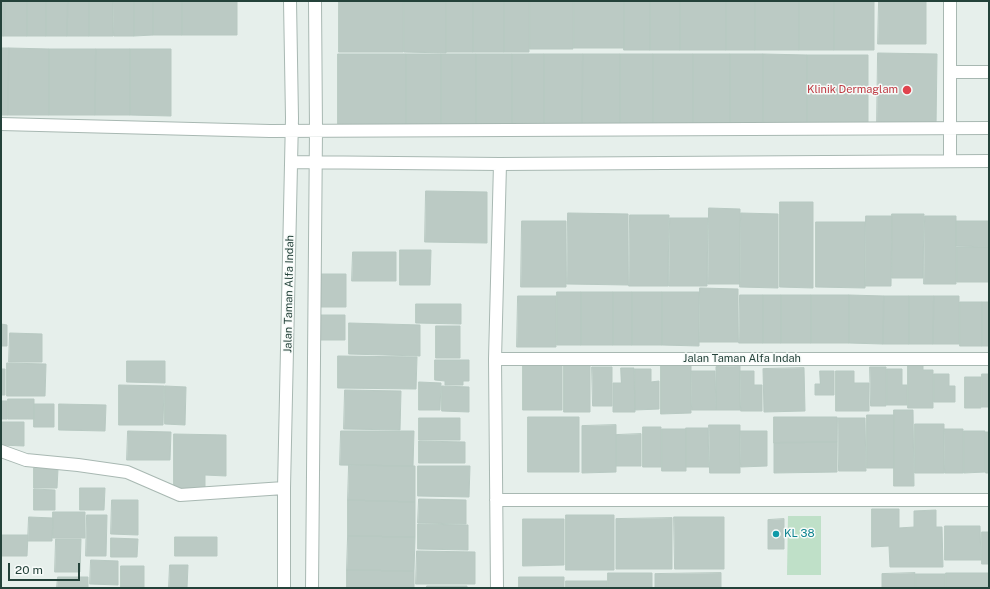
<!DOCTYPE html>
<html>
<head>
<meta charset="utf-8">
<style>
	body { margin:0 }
	#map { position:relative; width:990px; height:589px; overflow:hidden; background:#e6efeb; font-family:"Public Sans",sans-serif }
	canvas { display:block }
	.frame { position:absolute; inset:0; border:2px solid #24423a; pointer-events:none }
	.scale { position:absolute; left:8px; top:563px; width:72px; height:18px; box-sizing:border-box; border:2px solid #24423a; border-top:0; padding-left:5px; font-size:12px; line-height:14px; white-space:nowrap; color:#24423a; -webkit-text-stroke:3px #f7fbf9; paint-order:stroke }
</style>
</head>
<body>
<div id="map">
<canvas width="990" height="589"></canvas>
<div class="frame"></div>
<div class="scale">20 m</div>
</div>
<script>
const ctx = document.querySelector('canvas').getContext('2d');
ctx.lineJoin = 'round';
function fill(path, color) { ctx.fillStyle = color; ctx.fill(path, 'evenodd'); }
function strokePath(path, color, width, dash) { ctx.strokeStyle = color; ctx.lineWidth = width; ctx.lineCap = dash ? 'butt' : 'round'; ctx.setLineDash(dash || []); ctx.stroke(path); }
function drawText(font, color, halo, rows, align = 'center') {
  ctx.font = font + ' "Public Sans",sans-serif'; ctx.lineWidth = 3; ctx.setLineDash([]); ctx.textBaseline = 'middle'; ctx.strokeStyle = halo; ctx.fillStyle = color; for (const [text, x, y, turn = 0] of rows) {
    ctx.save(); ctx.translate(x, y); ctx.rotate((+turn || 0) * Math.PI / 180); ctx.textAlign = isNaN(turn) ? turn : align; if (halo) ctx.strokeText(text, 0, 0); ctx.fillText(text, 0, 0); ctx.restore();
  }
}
const green = new Path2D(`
	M788 516H821V575H787Z`);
const building = new Path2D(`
	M1 1H5L4 36H1Z
	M5 1H27V36H4Z
	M27 1H46V36H27Z
	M46 1H68L67 36H46Z
	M68 1H89V36H67Z
	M89 1H113V36H89Z
	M113 1H134V36H114Z
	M134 1H153V35L134 36Z
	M153 1H182V35H153Z
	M182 1H237V35H182Z
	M339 1H403V52H339Z
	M446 1H473V52H446Z
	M473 1H504V52H473Z
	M504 1H529V52H504Z
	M530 1H573V49H530Z
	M574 1H624V48H574Z
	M624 1H650V50H624Z
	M650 1H680V50H650Z
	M680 1H726V50H680Z
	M726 1H755V50H726Z
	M755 1H799V50H755Z
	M799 1H834V50H799Z
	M834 1H874V50H834Z
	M879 1H926V44H878Z
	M404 2H446V53L404 52Z
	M1 48H9L8 115H1Z
	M9 48 49 49V115H8Z
	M49 49H96L95 115H49Z
	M96 49H130V115H95Z
	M130 49H171V116L130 115Z
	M878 53 937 54 936 127 877 125Z
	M338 54H406V124H338Z
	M406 54H441V125L406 124Z
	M441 54H476V125H441Z
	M476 54H512V125H476Z
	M512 54H544V125H512Z
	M544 54H583L582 125H544Z
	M583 54H620V125H582Z
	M620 54H653V125H620Z
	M653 54H693V125H653Z
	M693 54H730V125H693Z
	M730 54H763V125H730Z
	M763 54 807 55V125H763Z
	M807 55H868V125H807Z
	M426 191 487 192V243L425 242Z
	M780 202H813V288L780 287Z
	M709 208 740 209V284H708Z
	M568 213 628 214V285L567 284Z
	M741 213 778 214V288L740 287Z
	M892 214H924L923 278H892Z
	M630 215H669L668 286H629Z
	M866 216H892L891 286H865Z
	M925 216H956V284H924Z
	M670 218H708L707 286H669Z
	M522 221H566V287H521Z
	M956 221H989V247L956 246Z
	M816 222H865V288L816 287Z
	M957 247H989V282H957Z
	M400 250H431L430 285H400Z
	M353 252H396V281H352Z
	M317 274H346V307H317Z
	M700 288 738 289V342H699Z
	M557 292H581V345H557Z
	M581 292H613V345H581Z
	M613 292H632V345H613Z
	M632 292H662V345H632Z
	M662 292H699V346L662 345Z
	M740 295H763V343H739Z
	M763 295H781V343H763Z
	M781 295H811V343H781Z
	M811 295H849V343H811Z
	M849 295 884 296 883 344 849 343Z
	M518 296H556V347H517Z
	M884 296H909V344H883Z
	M909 296H934L933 344H909Z
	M934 296H959V344H933Z
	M960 302H982V346H960Z
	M982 302H989V346H982Z
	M416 304H461V324L416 323Z
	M319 315H345V340H319Z
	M349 323 420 325V356L349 354Z
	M1 324 7 325V346H1Z
	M436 326H460V358H436Z
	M10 333 42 334V362H9Z
	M338 356 417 357 416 389 338 388Z
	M435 360H469V381H463V385H445V381L435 380Z
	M127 361H165V383L127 382Z
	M564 362H590V412H564Z
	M7 363 46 364 45 396H7Z
	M523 363H562V410H523Z
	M908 364H923V370H933V408H908Z
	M661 365H691V413L661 414Z
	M740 366V410H716V367Z
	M592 367H612V406H593Z
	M870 367H886V406H871Z
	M621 368H634L635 412H613V383H621Z
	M804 368 805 411 764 412 763 369Z
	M1 369H5V395H1Z
	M635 369H651V382L659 381V409L635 410Z
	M887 369H902V385H907V405H887Z
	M691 371H715L716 410H692Z
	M740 371H754V385H762V411H741Z
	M820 371H834V395H815V384H820Z
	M836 371H854V383H869V411H836Z
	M934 374H949V386H955V402H934Z
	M982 374H989V407H982Z
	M965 377H981V408H965Z
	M419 382 441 383 440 410H419Z
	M119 385 164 386 163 425H119Z
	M165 386 186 387 185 425 165 424Z
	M442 386 469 387V412L442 411Z
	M345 390 401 391 400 430 344 429Z
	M8 399H34V419H8Z
	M1 401H7V419H1Z
	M34 404H54V427H34Z
	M59 404 106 405 105 431 59 430Z
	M894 410H913L914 486H894Z
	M867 415H894V468H867Z
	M528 417H579V472H528Z
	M774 417H837V442L774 443Z
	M419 418H460V440H419Z
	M838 418H865L866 471H839Z
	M1 422H24V446L1 445Z
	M915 424H944V473H915Z
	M616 425V472L582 473V426Z
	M709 425H740V473H710Z
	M643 427H661V467H643Z
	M686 428H708L709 467H686Z
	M662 429H686V471H662Z
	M944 429H963V473H945Z
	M128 431 171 432 170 460H127Z
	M341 431H414L413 466 340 465Z
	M740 431H767V466L741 467Z
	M964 431H985V472L964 473Z
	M986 432H989V473H986Z
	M174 434 226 435V476L205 475V490L174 489Z
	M641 434V466H616V435Z
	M419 441 465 442V463H419Z
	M837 442V472L774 473V443Z
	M349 465 415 466V502L348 500Z
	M418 466H470L469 497 418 496Z
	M34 468 58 469 57 488H34Z
	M80 488H105L104 510H80Z
	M34 489 55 490V510H34Z
	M419 499 466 500V524L418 523Z
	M112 500H138V535L111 534Z
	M348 500 415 502V537L348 536Z
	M872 509H899V528L914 527V511L936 510V527H942L943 567H890L889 546 872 547Z
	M53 512H85V538H53Z
	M87 515H107L106 556H86Z
	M566 515H614V570H566Z
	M29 517 53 518 52 541H28Z
	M674 517H724V569H675Z
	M672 518V569H616V519Z
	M523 519H564V565L523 566Z
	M784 519V549H768V520Z
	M418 524 468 525V550L418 549Z
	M945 526H980L981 560H945Z
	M982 532H989V564H982Z
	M1 535H28L27 556H1Z
	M348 536 415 537 414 571 347 570Z
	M175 537H217V556H175Z
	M111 538 138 539 137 557H111Z
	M56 539H81L80 572H55Z
	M417 551 475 552V584H416Z
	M91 560 118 561V585L90 584Z
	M170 565H188L187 588H169Z
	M121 566H144V588H121Z
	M347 570 414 571V588H347Z
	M608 573H652V588H608Z
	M721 573V588H655V574Z
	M915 573V588H882V574Z
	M946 573H989V588H946Z
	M916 574H945V588H916Z
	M58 577H88V588H57Z
	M519 577H564V588H519Z
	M566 581H607V588H566Z
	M427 586H467V588H427Z`);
const street = new Path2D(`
	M950 1V161
	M950 72H989
	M1 124 270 131 989 128
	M292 162 500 164 989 161
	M495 359H989
	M1 451 26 460 78 465 127 472 180 495 284 488
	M496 500H989
	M284 588V488L292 118 290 1
	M312 588 316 130 315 1
	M497 588 495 359 500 164`);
const markers = [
	[907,90,5,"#e0444e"],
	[776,534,4,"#0f9aa8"]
];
const healthNames = [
	["Klinik Dermaglam",898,90]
];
const streetNames = [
	["Jalan Taman Alfa Indah",289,294,-89],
	["Jalan Taman Alfa Indah",742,359]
];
const cultureNames = [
	["KL 38",784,534]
];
fill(green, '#bfe0c8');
fill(building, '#bbcac4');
strokePath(building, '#b8c9c2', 1);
strokePath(street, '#a8b8b2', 14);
strokePath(street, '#fff', 12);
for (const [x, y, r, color] of markers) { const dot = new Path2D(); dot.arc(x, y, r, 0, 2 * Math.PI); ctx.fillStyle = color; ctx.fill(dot); strokePath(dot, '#f7fbf9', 1.5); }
drawText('11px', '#be3a42', '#f7fbf9', healthNames, 'right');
drawText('11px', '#24423a', '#f7fbf9', streetNames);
drawText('11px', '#0d838f', '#f7fbf9', cultureNames, 'left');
</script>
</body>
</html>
